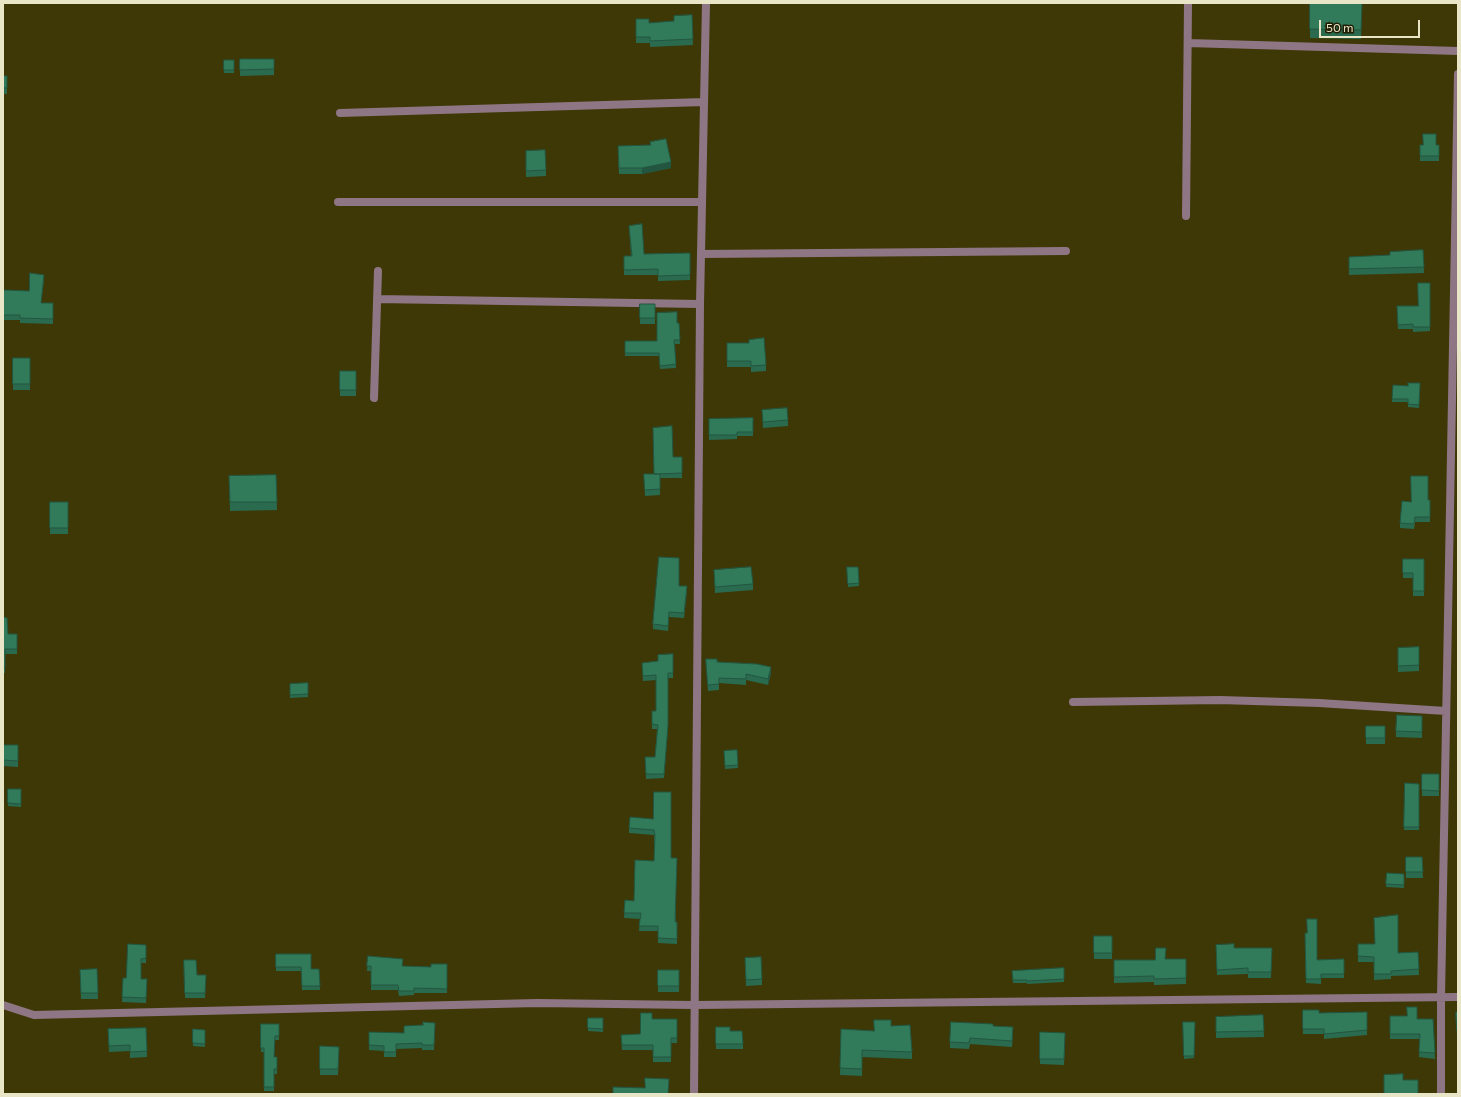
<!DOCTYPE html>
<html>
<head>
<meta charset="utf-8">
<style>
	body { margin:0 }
	#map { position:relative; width:1461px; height:1097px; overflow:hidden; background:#3e3807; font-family:Commissioner,sans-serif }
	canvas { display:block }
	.frame { position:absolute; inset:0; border:4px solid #e9e6c7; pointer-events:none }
	.scale { position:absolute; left:1319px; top:20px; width:101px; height:18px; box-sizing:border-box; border:2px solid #e9e6c7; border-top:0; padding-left:5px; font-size:12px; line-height:14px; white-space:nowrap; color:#e9e6c7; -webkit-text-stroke:3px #221f06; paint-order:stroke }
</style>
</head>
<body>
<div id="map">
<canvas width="1461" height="1097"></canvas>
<div class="frame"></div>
<div class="scale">50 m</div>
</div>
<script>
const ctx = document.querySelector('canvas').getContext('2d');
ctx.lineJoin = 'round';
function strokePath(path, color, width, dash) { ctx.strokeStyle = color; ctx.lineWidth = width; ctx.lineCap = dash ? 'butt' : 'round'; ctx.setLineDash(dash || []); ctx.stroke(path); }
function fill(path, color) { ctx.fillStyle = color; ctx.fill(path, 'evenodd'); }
const street = new Path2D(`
	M1188 43 1458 51
	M340 113 704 102
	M338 202H702
	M1186 216 1188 3
	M701 254 1066 251
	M377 299 700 304
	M374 398 378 271
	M1073 702 1220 700 1319 703 1446 711
	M3 1005 34 1015 537 1003 694 1005 1458 997
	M694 1094 700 304 706 3
	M1441 1094V997L1458 74`);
const wall = new Path2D(`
	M1310 3H1362L1361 39 1310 38Z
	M692 15 693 45 650 47V43H636V19L649 23 674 21Z
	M240 59H274V75L240 76Z
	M224 60H234V73H224Z
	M3 76H7V94H3Z
	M650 142 671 168 642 174H619L618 152 650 145Z
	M1420 145H1439V161H1420Z
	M526 151 546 170V176L526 177Z
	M629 226 644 254 690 253V280L658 281V275H624V256H631Z
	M1423 250 1424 273 1349 275V257L1390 255V252Z
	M44 280 41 303H53V324L20 323V320H3V290L29 291Z
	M1430 283V331L1413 332V329H1398L1397 306H1418Z
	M640 304H655V324H640Z
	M677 323H679L680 344H675L676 368 660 369 659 356H625V341H657Z
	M727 343 766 365V371L751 372V367H727Z
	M13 358H30V390H13Z
	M340 371H356V396H340Z
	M1420 383 1419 408 1408 407V402H1392L1393 385 1408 386Z
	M762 410 788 420V426L763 428Z
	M753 418V436H737V439L709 440V419Z
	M673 457H682V478H660V495L645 496 644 474H654Z
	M276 475 277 510 230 511 229 476Z
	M1430 500V522H1415L1414 529 1400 528V523L1411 502Z
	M50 502H68V534H50Z
	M1403 559H1424V596H1413V578H1403Z
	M847 567H858L859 586 848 587Z
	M714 570 753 584V590L715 593Z
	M679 586 687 591 684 618 669 617 668 631 653 629V624Z
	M3 617 8 634H17V654H5V673H3Z
	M1419 647V671L1398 672V648Z
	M673 654V678H668V729L664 778 646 779 645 757H655L657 729H652V724L656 711V680L643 681 642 663 658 662Z
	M706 659 771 673 768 685 746 680V685L719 683V690L708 691Z
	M308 683V697L290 698V684Z
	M1422 722V738L1396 737V731Z
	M1366 726H1385V744H1366Z
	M3 745H18V767L3 766Z
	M737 750 738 768 725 769 724 751Z
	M1422 774H1439V796H1422Z
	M1405 783 1419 784V830H1404Z
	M8 789H21V807L8 806Z
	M653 819 671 858 676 922H677V944L658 943V931H639L640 919 624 918 625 900 634 901 654 861V835L629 833V828Z
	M1406 857H1422L1423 878H1406Z
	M1387 873 1404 874V888L1386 887Z
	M1305 933H1307L1317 960 1344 959V978H1321V984L1306 983Z
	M1094 936H1112V959H1094Z
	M1358 944 1398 953 1418 952 1419 975 1391 976V979L1374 980V962H1358Z
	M146 945V963H141V979H147L146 1003 122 1002 123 978H126Z
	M1234 948H1272L1271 978H1248V974L1217 975 1216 951Z
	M276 954 311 969H319L320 990H302L301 971H276Z
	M368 956 402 966 431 967 447 964V993H414V995L399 996 398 990H371V971H367Z
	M745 958 762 979V985L746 986Z
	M1166 959H1186V984L1154 985V982L1114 983V960H1155Z
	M184 960 197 975H206L205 998H185Z
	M1064 968V982L1027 984V983H1013L1012 971Z
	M97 969 98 999H81L80 970Z
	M658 970H679V992H658Z
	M1303 1010 1319 1013 1367 1012V1035L1324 1039V1034H1303Z
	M1456 1012H1458V1036L1457 1037Z
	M1263 1015 1264 1037 1216 1038V1017Z
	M1390 1016 1417 1019H1433L1435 1059 1419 1057 1420 1039H1390Z
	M588 1018H603V1032L588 1031Z
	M652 1019H677V1043H671V1062H653V1050H622L621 1035 640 1034Z
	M1183 1022H1195L1194 1058 1184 1059Z
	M435 1023 434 1050H422V1048L396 1049V1057H384V1051L369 1050V1032L404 1033 423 1025Z
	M261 1024H279V1040H275L274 1057H277V1074H274V1091H264V1052H261Z
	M891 1026 912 1052V1059L862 1057V1076L840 1075 841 1029 874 1031Z
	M993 1026 1013 1033 1012 1047 970 1044 969 1049 950 1048V1042Z
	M716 1027 730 1031 743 1044V1049H716Z
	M146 1028 147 1057 130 1058V1051L109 1052 108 1029Z
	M193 1029 205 1030V1047L193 1046Z
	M1040 1032 1065 1033 1064 1065 1040 1064Z
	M320 1046 339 1047 338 1075H320Z`);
const shadedWall = new Path2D(`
	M671 162V168L642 174V168Z
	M771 667V673L768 685V679Z
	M668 725V729L664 778V774Z`);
const building = new Path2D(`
	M1310 3H1362L1361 30 1310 29Z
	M692 15 693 39 650 41V37H636V19H649V23L674 21V16Z
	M240 59H274V69L240 70Z
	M224 60H234V70H224Z
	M3 76H7V88H3Z
	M1423 134H1436V145H1439V156H1420V145H1423Z
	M666 139 671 162 642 168H619L618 146 651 145 650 142Z
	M545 150 546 170 526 171V151Z
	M642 224 644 254 690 253V275L658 276V269L624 270V256H632L629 226Z
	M1423 250 1424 267 1349 269V257L1390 255V252Z
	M30 273 44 275 41 303H53V319L20 318V315H3V290L29 291Z
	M1418 283H1430V327H1413V324L1398 325 1397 306H1418Z
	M640 304H655V318H640Z
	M677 312V323H679L680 340H674L676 364 660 366 659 353H625V341H657V313Z
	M764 338 766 365 751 366V361H727V343H749V340Z
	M13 358H30V384H13Z
	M340 371H356V390H340Z
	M1408 383H1420L1419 405 1408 404V399H1392L1393 385 1408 386Z
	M787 408 788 420 763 422 762 410Z
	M753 418V432H737V435H709V419Z
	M672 426 673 457H682V473L654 474 653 428Z
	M644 474H660V489L645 490Z
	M276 475 277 502H230L229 476Z
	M1411 476H1428V500H1430V517H1415L1414 524 1400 523 1402 501 1411 502Z
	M50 502H68V528H50Z
	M659 557 679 558V586H687L684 613 669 612 668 626 653 624Z
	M1403 559H1424V591H1413V573H1403Z
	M751 567 753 584 715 587 714 570Z
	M847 567H858L859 583 848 584Z
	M3 617 7 618 8 634H17V649H5V668H3Z
	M1419 647V665L1398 666V648Z
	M673 654V673H668V725L664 774H646L645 757H655L658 725 652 724V711H656V675L643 676 642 663 658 661V655Z
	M706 659H717V662L757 664 771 667 768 679 746 674V679L719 678V684L708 685Z
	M308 683V694L290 695V684Z
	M1397 715 1422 716V732L1396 731Z
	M1366 726H1385V738H1366Z
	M3 745H18V761L3 760Z
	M737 750 738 765 725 766 724 751Z
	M1422 774H1439V791L1422 790Z
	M1405 783 1419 784V827H1404Z
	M8 789H21V804L8 803Z
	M654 792H671V858H677L675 922H677V939L658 938V926H639L641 913H624L625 900 634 901 635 860 654 861 655 835 654 830 629 828 630 817 653 819Z
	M1406 857H1422L1423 872H1406Z
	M1387 873 1404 874V885L1386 884Z
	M1398 915V953L1418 952 1419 969 1391 971V974H1374V957L1358 956V944H1375L1374 918Z
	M1307 919H1317V960L1344 959V974H1321V979H1306L1305 933H1307Z
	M1094 936H1112V953H1094Z
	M128 944 146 945V958L141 959V979H147L146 998 122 997 123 978H126Z
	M1234 944V948H1272L1271 972H1248V968L1217 970 1216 945Z
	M1156 948H1166L1165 959H1186V978L1154 979V976L1114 977V960H1155Z
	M276 954H311V969H319L320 986H302L301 967H276Z
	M368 956 403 959 402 966 431 967V964H447V989L414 988V991H399L398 985H371V966H367Z
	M761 957 762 979 746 980 745 958Z
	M184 960H196L197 975H206L205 993H185Z
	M1064 968V979L1027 981V980H1013L1012 971Z
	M97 969 98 993H81L80 970Z
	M658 970H679V986H658Z
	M1407 1007H1417V1019H1433L1435 1053 1419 1052 1420 1034H1390V1016H1407Z
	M1303 1010H1319V1013L1367 1012V1030L1324 1034V1029H1303Z
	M1456 1012H1458V1030H1457Z
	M641 1013H652V1019H677V1038H671V1057H653V1045H622L621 1035 640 1034Z
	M1263 1015 1264 1031 1216 1032V1017Z
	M588 1018H603V1029L588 1028Z
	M874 1020H891V1026L910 1025 912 1052 862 1050V1069L840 1068 841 1029 874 1031Z
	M423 1022 435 1023 434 1045H422V1043L396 1044V1052H384V1046L369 1045V1032L404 1033V1026L423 1025Z
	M951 1022 993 1024V1026L1013 1027 1012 1041 970 1038 969 1043 950 1042Z
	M1183 1022H1195L1194 1056H1184Z
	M261 1024H279V1036H275L274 1057H277V1069H274V1087H264V1048H261Z
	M716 1027H730V1031H742L743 1044H716Z
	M146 1028 147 1051 130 1052V1045L109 1046 108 1029Z
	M193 1029 205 1030V1044L193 1043Z
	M1040 1032 1065 1033 1064 1059H1040Z
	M320 1046 339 1047 338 1069H320Z
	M1403 1074V1080H1418V1094H1384V1075Z
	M645 1078 669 1079 668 1094H613V1087L645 1088Z`);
strokePath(street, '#8f7684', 8);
fill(wall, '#2a6a4e');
fill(shadedWall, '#225640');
fill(building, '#317b5b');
strokePath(building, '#225640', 1);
</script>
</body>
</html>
